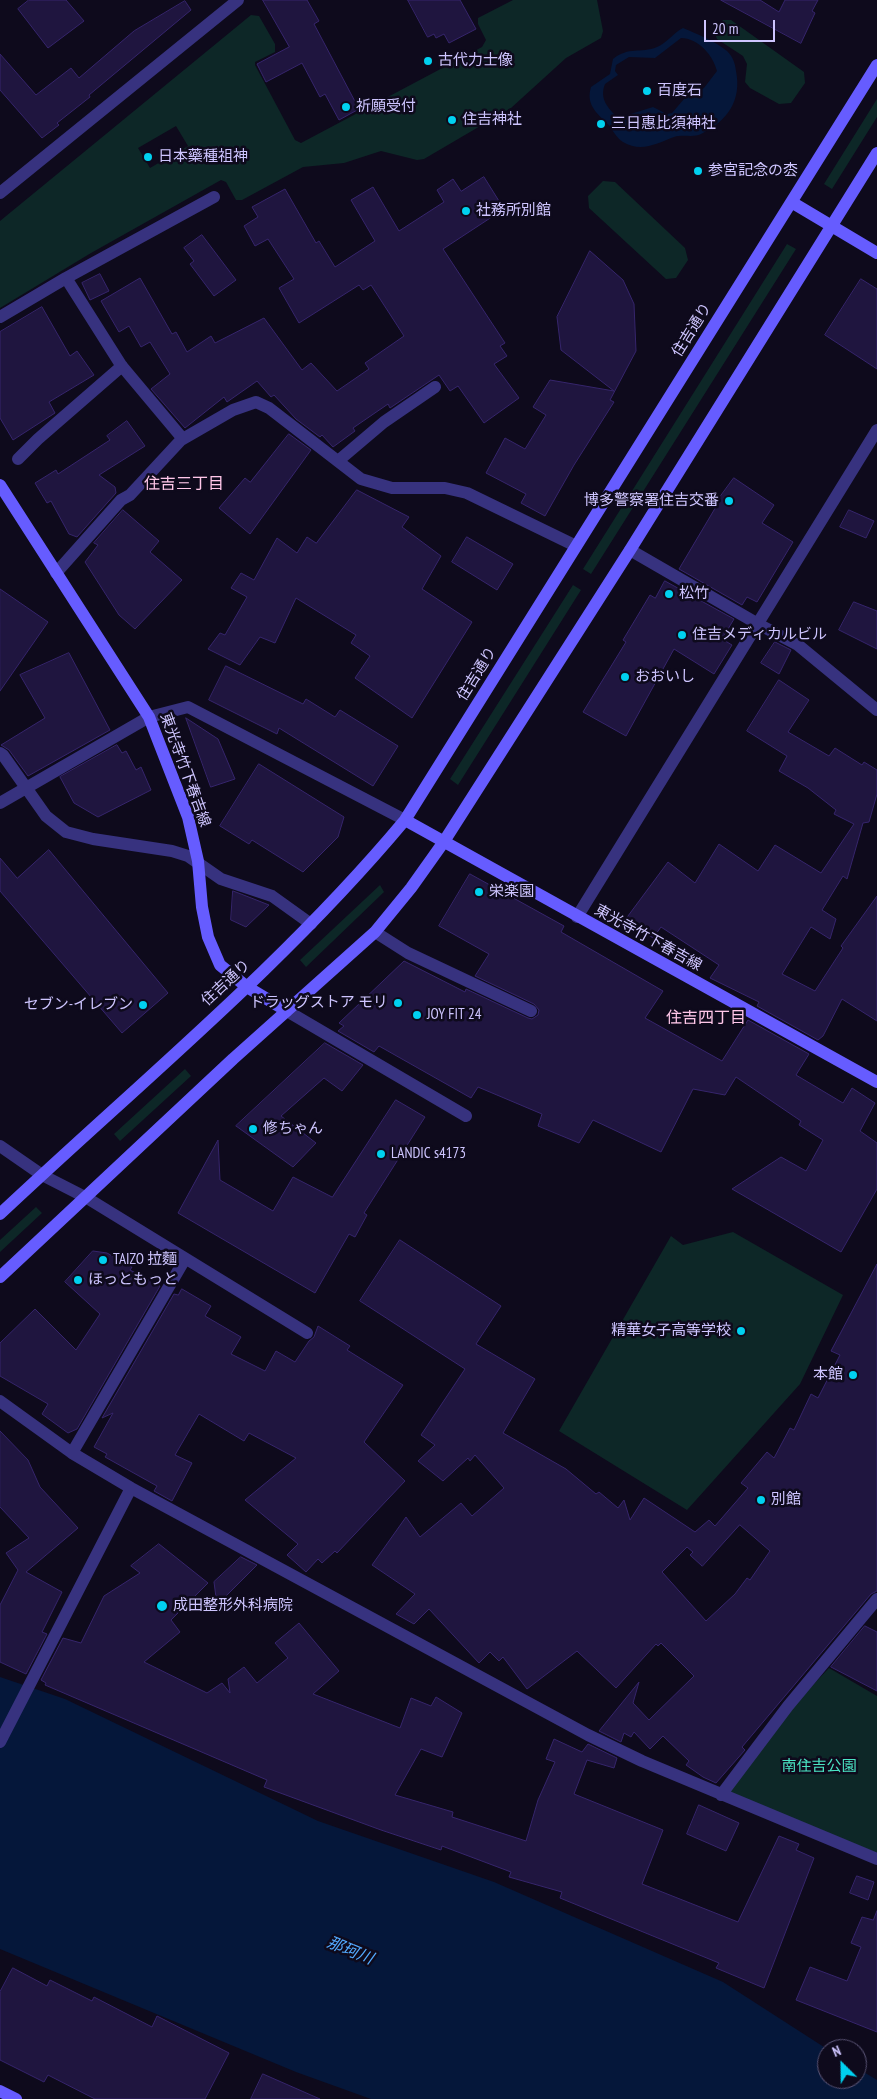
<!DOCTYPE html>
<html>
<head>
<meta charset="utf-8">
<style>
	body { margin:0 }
	#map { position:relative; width:877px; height:2099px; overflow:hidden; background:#0e0a1c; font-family:"PT Sans Narrow",sans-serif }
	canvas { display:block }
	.north { position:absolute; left:817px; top:2039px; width:50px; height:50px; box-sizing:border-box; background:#0e0a1c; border:1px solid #5b5577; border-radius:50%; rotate:337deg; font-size:14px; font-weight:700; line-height:20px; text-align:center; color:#cec5ff }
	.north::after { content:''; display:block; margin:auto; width:18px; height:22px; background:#00d1f0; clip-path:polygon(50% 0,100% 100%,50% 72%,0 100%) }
	.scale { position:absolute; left:704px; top:20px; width:71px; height:22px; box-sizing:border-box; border:2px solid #cec5ff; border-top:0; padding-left:6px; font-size:15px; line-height:18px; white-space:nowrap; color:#cec5ff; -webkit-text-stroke:4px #0e0a1c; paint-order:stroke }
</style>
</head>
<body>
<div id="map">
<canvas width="877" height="2099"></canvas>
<div class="north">N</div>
<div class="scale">20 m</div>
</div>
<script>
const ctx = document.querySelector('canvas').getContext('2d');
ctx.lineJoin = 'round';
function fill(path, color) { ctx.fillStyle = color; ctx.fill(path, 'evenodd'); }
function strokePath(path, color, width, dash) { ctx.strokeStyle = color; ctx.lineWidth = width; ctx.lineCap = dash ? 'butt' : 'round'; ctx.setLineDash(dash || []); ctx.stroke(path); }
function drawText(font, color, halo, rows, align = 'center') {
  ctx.font = font + ' "PT Sans Narrow","Noto Sans JP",sans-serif'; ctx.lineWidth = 5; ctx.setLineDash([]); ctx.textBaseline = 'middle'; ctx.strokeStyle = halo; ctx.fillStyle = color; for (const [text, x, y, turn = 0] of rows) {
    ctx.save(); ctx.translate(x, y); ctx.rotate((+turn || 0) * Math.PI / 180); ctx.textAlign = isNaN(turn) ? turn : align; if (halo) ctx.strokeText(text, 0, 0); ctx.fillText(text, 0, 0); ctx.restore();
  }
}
const green = new Path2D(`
	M513 0H597L603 31 601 38 566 58 511 108 424 159 417 160 381 151 344 163 303 167 242 200H236L226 182 221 180 91 253 0 308V221L251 15 259 16 275 44V52L255 62V65L295 140 301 143 482 47 486 40 478 24V18ZM176 126 188 146 150 168 138 148Z
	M723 20H731L804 72 805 83 791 103 779 104 750 88 745 82 747 64 743 56 717 39 714 31Z
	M877 99V117L832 189 824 184Z
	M603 181 615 182 685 248 688 260 676 278 666 279 589 208 588 196Z
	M787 244 796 249 591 574 583 569Z
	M573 585 581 590 458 785 450 779Z
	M380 885 384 892 306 967 300 960Z
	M185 1069 191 1076 120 1141 114 1134Z
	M36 1207 42 1213 0 1252V1240Z
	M733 1232 843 1295 800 1384 687 1510 559 1431 671 1236 683 1245Z
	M829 1668 877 1696V1853L728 1793 795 1704Z`);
const water = new Path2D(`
	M683 28C697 34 715 41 727 51 733 57 735 63 736 71 742 101 727 121 701 134 693 138 683 134 674 137 658 143 641 153 623 142 616 138 612 128 606 122 595 112 586 103 591 87L610 74 613 59C629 46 640 54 657 47 667 43 673 33 683 28ZM681 38C698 38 713 55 717 71L704 88 684 99 672 113 667 114 653 107 618 118C608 108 599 99 605 84L618 75 615 71 616 65 629 57 655 58Z
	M0 1677 65 1699 318 1821 494 1882 723 1982 827 2049V2079H857V2068L877 2080V2099H371L296 2072 0 1949Z`);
const building = new Path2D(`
	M29 0H66L84 21 48 48 18 9Z
	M263 0H307L319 21 314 24 359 109 339 120 325 94 320 97 302 63 266 82 257 64 289 47Z
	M408 0H460L476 29 449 43 444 34 436 38 434 34 428 37Z
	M721 0H760L779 12 785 0H818L812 11 815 13 801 43Z
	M185 1 191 10 89 95 90 97 57 123 59 125 42 138 0 90V54L36 95 71 68 79 78 134 31Z
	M484 177 504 209 443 249 505 343 500 346 507 356 494 364 519 398 484 423 458 386 450 391 439 375 390 408 388 404 353 428 355 431 333 447 322 435 320 437 296 419 274 395 271 397 257 381 227 402 224 397 185 428 151 389 170 374 150 342 141 347 129 326 119 332 101 301 140 278 172 334 176 332 187 352 211 336 215 343 264 318 302 370 311 363 337 391 369 369 365 363 404 336 371 285 363 290 359 285 299 323 279 288 294 279 268 239 255 246 244 226 258 217 252 207 285 189 316 243 319 241 335 267 375 241 351 200 373 187 399 231 444 202 437 190 453 179 461 191Z
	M202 235 236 280 214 296 190 264 194 261 184 248Z
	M590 251 623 280 634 304 636 351 610 400 614 402 574 465 545 516 521 503 526 494 486 473 505 438 525 449 546 415 533 407 550 380 614 391 561 350 557 317Z
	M100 274 109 291 90 300 82 283Z
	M861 279 877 289V369L825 335Z
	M42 307 70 356 77 351 94 375 49 402 55 413 13 440 0 418V332Z
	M127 421 145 446 99 475 115 487 116 493 77 537 69 534 51 501 47 503 35 483 56 470 58 474 110 440 107 436Z
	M289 434 311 450 250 534 219 508 245 478 250 482Z
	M734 478 774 505 762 523 793 542 757 602 747 597 742 605 679 569 717 505 715 504Z
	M357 490 409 517 402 527 441 556 422 589 472 622 412 718 355 678 370 656 351 643 356 635 296 598 275 643 260 637 240 665 208 649 220 633 225 635 247 597 231 588 241 573 254 580 277 538 297 553 307 537 316 543Z
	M123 510 159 541 150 552 182 580 135 629 119 615 85 562 98 545 94 543Z
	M849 510 874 521 866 538 840 527Z
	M467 537 513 564 497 590 452 562Z
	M665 581 734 619 722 639 732 645 714 674 674 649 626 736 583 712 626 642 623 640 650 595 655 598Z
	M0 589 48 622 0 691Z
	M854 602 877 611V649L839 630Z
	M775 642 791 650 779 674 761 663Z
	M69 653 110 730 28 776 9 750 1 745 45 718 20 675Z
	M226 666 303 704 306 699 335 717 340 710 398 746 373 786 279 728 277 734 209 700Z
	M779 680 809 700 788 732 829 756 835 748 862 765 864 762 877 770V794L869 822 863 823 847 879 843 876 822 910 836 919 830 939 811 927 782 974 815 991 843 948 841 946 877 896V1021L842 999 823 1036 818 1040 757 1006 759 1002 710 978 719 965 661 927 653 938 625 920 668 862 695 883 719 844 758 871 775 845 821 873 854 824 834 814 836 810 808 788 779 771 787 756 747 731Z
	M186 718 218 739 235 779 211 787Z
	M117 745 122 753 126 751 136 770 141 767 151 790 98 817 74 803 60 777Z
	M259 764 344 817 338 837 303 872 252 840 249 844 220 826Z
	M49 850 168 993 122 1033 0 891V858L17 878Z
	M470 874 564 926 561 932 663 991 645 1018 722 1061 748 1020 809 1054 796 1075 843 1103 852 1088 875 1103 860 1131 877 1143V1189L841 1252 732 1189 781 1157 806 1171 823 1140 799 1125 801 1121 736 1077 725 1095 693 1089 661 1152 593 1120 579 1143 538 1126 542 1114 478 1087 471 1098 379 1046 374 1052 338 1031 344 1026 339 1023 404 961 465 992 466 989 528 1018 532 1019 538 1015 539 1010 534 1004 475 976 489 954 439 926Z
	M233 891 241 894 269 905 246 927 231 920Z
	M325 1043 363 1065 342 1091 324 1078 281 1116 316 1143 293 1167 236 1126Z
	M396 1100 425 1117 364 1213 367 1215 355 1237 349 1234 315 1293 178 1213 218 1140 220 1180 273 1211 293 1177 332 1197Z
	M400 1240 501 1306 476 1344 535 1379 503 1433 566 1469 596 1494 599 1492 618 1508 624 1500 630 1520 644 1498 695 1532 709 1520 715 1526 748 1488 741 1483 767 1452 774 1458 790 1428 794 1430 811 1394 818 1398 840 1355 831 1351 877 1264V1591L871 1594 742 1747 745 1750 716 1783 703 1777 686 1765 689 1761 663 1736 650 1749 634 1732 631 1737 624 1733 621 1742 599 1731 639 1682 633 1703 649 1720 694 1676 661 1643 658 1646 656 1644 616 1688 577 1651 527 1689 503 1657 499 1661 490 1652 479 1663 429 1609 414 1624 396 1614 415 1594 372 1565 406 1517 420 1537 461 1503 472 1516 504 1488 475 1455 470 1461 468 1458 443 1481 418 1461 435 1445 421 1435 465 1369 360 1301ZM740 1525 770 1551 750 1580 747 1578 735 1594 706 1621 662 1572 687 1547 693 1552 690 1555 702 1566Z
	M93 1251 107 1253 132 1267 130 1270 160 1286 77 1429 68 1433 42 1414 48 1404 0 1376V1343L35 1309 76 1350 100 1314 65 1282Z
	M182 1289 211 1306 205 1316 241 1337 231 1354 265 1371 276 1351 295 1362 309 1341 314 1337 318 1326 350 1346 347 1350 403 1385 364 1442 405 1481 337 1553 335 1551 322 1563 318 1559 306 1572 287 1555 298 1544 245 1500 296 1458 249 1433 244 1441 199 1414 175 1455 192 1463 172 1501 154 1491 157 1486 105 1457 107 1454 94 1447 113 1413 102 1418 174 1294 178 1295Z
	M0 1431 28 1460 40 1487 78 1528 26 1572 62 1592 42 1632 47 1634 26 1674 0 1662V1605L18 1570 6 1553 29 1538 0 1507Z
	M159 1544 208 1583 171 1620 180 1632 144 1662 207 1693 222 1683 230 1693 228 1679 244 1667 257 1683 288 1658 275 1643 299 1623 339 1671 313 1694 400 1728 411 1698 431 1706 436 1697 462 1713 442 1757 421 1749 395 1795 453 1812 452 1817 526 1841 538 1800 555 1762 546 1759 554 1739 582 1752 588 1744 617 1758 614 1768 587 1760 574 1794 663 1830 642 1884 738 1922 779 1836 799 1844 796 1850 814 1858 764 1988 716 1968 719 1963 560 1898 562 1892 509 1877 511 1872 442 1846 441 1850 381 1830 264 1787 267 1780 45 1685 46 1683 41 1680 63 1638 81 1643 104 1596 140 1573 131 1566Z
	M241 1557 257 1565 217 1605 214 1582Z
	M865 1626 877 1632V1691L831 1667Z
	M699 1805 739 1823 726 1851 687 1834Z
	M857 1876 874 1882 868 1900 850 1893Z
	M877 1911V2032L796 2000 810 1967 847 1981 861 1947 851 1943 862 1917 873 1920Z
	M13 1968 47 1986 50 1980 92 2001 94 1997 152 2027 157 2016 229 2053 205 2099H95L48 2075 44 2082 0 2060V1992Z
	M263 2074 320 2099H251Z`);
const street = new Path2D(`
	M0 193 238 0
	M66 278 214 197
	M0 317 66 278 121 365 183 439
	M18 459 38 439 122 366
	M338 461 384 422 435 387
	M630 550 758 624 798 645 877 710
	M56 573 121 500 130 495 181 440 233 410 256 402 269 408 361 479 392 488H445L467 493 576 546
	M0 753 3 755 46 816 66 832 93 839 172 851 188 856 221 879 272 896 311 924
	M0 803 149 717 188 707 405 820
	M577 917 877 430
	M375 932 408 953 531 1011
	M287 1011 466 1116
	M0 1146 42 1175 87 1198 307 1333
	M0 1401 72 1453 131 1488 588 1735 642 1761 877 1859
	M72 1453 185 1259
	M0 1742 131 1488
	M721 1795 788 1706 877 1599`);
const secondary = new Path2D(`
	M793 203 877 253
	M0 485 149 717 188 817 198 861 202 907 208 937 220 965 247 987 287 1011
	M405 820 877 1082
	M0 1214C137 1085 284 965 405 820L877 65
	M0 1277 233 1059 375 932 411 888 443 843 630 550 877 153
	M0 2091 16 2099`);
const markers = [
	[428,61,5,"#00d1f0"],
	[647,91,5,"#00d1f0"],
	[346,107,5,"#00d1f0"],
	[452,120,5,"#00d1f0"],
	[601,124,5,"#00d1f0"],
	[148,157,5,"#00d1f0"],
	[698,171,5,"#00d1f0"],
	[466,211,5,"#00d1f0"],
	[729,501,5,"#00d1f0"],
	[669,594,5,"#00d1f0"],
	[682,635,5,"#00d1f0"],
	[625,677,5,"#00d1f0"],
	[479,892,5,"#00d1f0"],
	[398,1003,5,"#00d1f0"],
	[143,1005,5,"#00d1f0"],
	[417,1015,5,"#00d1f0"],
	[253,1129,5,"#00d1f0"],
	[381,1154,5,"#00d1f0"],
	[103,1260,5,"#00d1f0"],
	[78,1280,5,"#00d1f0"],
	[741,1331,5,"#00d1f0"],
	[853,1375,5,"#00d1f0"],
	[761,1500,5,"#00d1f0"],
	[162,1606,6,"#00d1f0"]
];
const poiNames = [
	["古代力士像",438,61],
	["百度石",657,91],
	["祈願受付",356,107],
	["住吉神社",462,120],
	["三日惠比須神社",611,124],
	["日本藥種祖神",158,157],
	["参宮記念の枩",708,171],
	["社務所別館",476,211],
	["博多警察署住吉交番",719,501,"right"],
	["松竹",679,594],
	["住吉メディカルビル",692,635],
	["おおいし",635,677],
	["栄楽園",489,892],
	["ドラッグストア モリ",388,1003,"right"],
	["セブン-イレブン",133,1005,"right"],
	["JOY FIT 24",427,1015],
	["修ちゃん",263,1129],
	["LANDIC s4173",391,1154],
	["TAIZO 拉麵",113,1260],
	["ほっともっと",88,1280],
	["精華女子高等学校",731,1331,"right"],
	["本館",843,1375,"right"],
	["別館",771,1500],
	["成田整形外科病院",173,1606]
];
const streetNames = [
	["住吉通り",692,330,-58],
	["住吉通り",477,674,-58],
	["東光寺竹下春吉線",185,770,70],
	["東光寺竹下春吉線",648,938,29],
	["住吉通り",226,983,-43]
];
const parkNames = [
	["南住吉公園",819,1767]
];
const neighbourhoodNames = [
	["住吉三丁目",184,484],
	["住吉四丁目",706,1018]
];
const waterNames = [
	["那珂川",350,1951,22]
];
fill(green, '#0d2727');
fill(water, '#05173a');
fill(building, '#1f153f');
strokePath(building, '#36256c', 1);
strokePath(street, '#37327f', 12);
strokePath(secondary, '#665cff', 12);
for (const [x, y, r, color] of markers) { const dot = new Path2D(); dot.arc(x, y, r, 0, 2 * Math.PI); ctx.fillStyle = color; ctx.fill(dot); strokePath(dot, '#0e0a1c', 2); }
drawText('15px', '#cec5ff', '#0e0a1c', poiNames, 'left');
drawText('15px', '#cec5ff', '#0e0a1c', streetNames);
drawText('15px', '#4be5c4', '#0e0a1c', parkNames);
drawText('16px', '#ffc7e9', '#0e0a1c', neighbourhoodNames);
drawText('italic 16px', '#53aaff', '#0e0a1c', waterNames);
</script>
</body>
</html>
